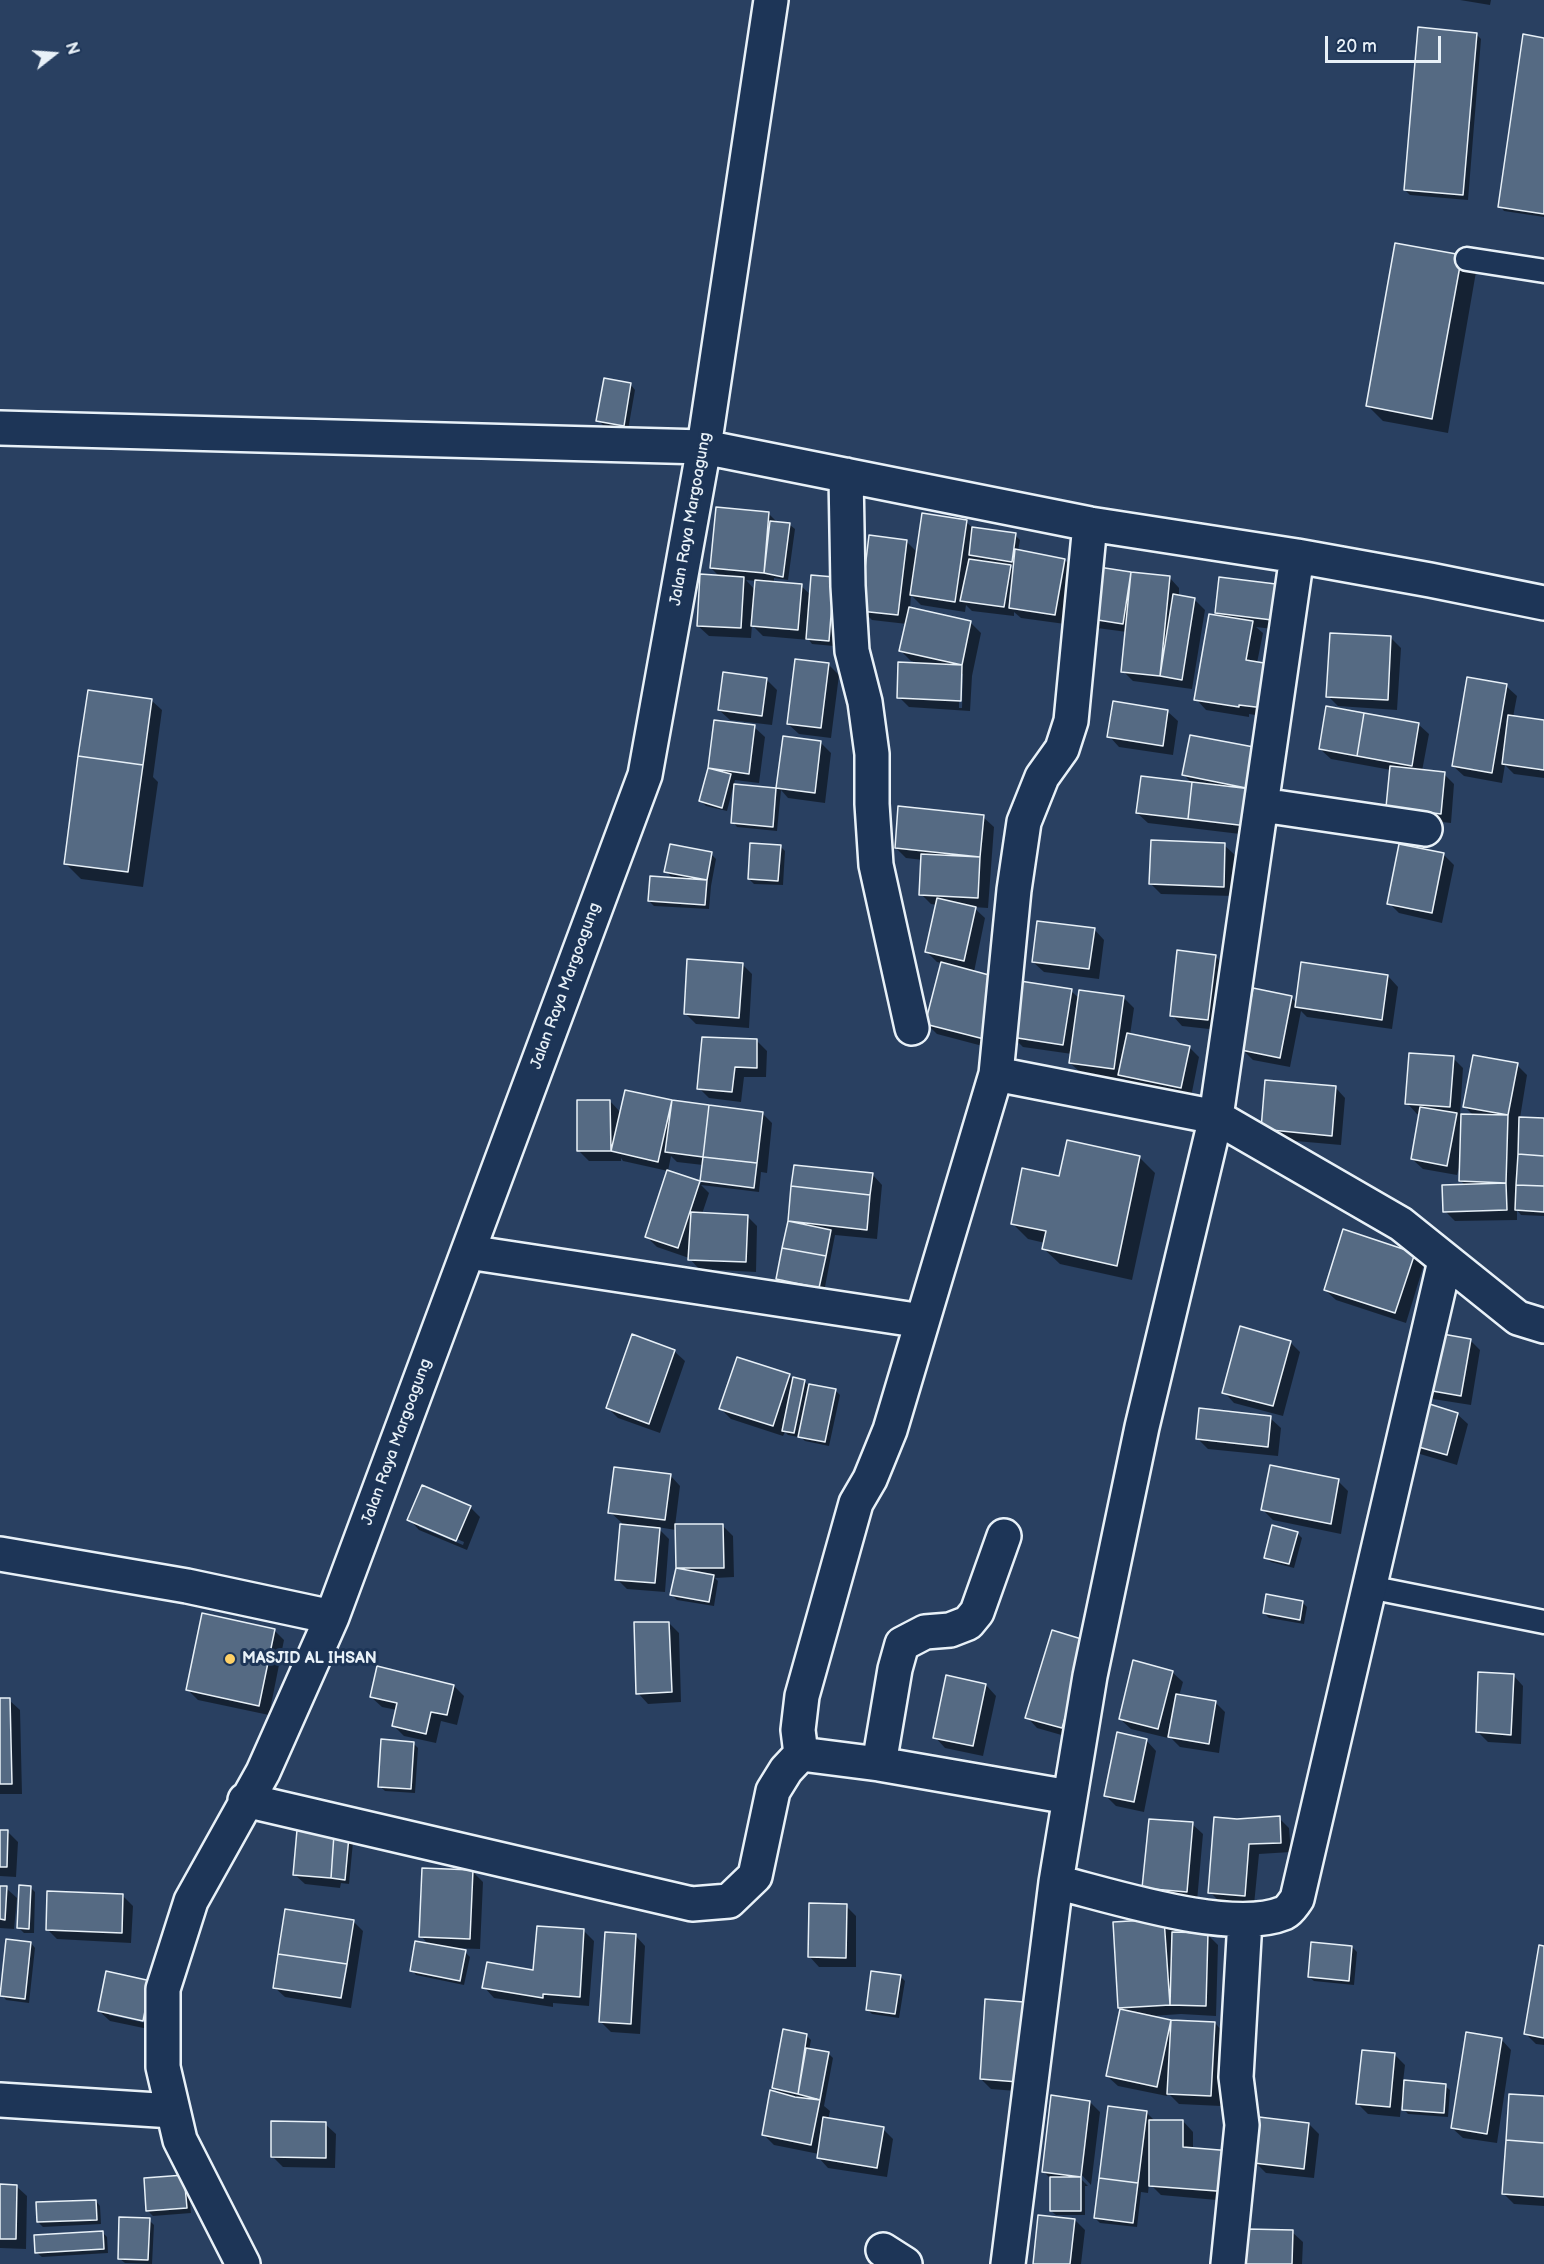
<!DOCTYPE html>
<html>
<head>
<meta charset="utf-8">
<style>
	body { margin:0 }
	#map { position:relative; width:1544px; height:2264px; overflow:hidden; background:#294061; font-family:"Balsamiq Sans",sans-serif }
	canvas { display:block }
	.north { position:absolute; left:24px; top:24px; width:60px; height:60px; -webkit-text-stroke:4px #1d3557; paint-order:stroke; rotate:73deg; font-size:16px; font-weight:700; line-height:24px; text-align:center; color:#e8f1f8 }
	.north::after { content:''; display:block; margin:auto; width:21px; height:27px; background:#e8f1f8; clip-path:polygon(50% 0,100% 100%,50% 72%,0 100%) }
	.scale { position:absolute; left:1325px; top:36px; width:116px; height:27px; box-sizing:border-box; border:3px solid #e8f1f8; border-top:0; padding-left:8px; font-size:18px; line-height:21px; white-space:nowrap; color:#e8f1f8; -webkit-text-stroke:4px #1d3557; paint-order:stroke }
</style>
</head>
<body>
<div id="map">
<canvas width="1544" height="2264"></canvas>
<div class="north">N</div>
<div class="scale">20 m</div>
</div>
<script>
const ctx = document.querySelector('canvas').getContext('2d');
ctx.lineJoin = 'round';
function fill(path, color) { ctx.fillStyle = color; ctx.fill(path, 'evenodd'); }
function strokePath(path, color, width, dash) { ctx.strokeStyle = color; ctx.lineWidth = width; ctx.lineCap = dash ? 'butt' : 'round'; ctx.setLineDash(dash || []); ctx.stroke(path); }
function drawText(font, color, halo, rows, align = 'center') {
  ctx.font = font + ' "Balsamiq Sans",sans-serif'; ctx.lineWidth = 6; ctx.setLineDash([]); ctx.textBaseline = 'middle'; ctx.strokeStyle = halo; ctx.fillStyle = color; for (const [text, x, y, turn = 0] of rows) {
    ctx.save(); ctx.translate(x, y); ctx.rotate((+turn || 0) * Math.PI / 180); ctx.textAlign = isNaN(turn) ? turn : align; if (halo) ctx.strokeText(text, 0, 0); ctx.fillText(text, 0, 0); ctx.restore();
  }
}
const shadow = new Path2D(`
	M1460 0H1491L1490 5Z
	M1476 34 1481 39 1468 200 1410 195 1405 190Z
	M1544 39V217L1504 211 1500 206Z
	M1461 256 1476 272 1448 433 1383 421 1368 406Z
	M631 385 635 390 628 430 603 425 598 420Z
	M768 513 778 523 790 525 795 529 788 580 774 578V583L801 586 811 595 838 583 834 646 812 644 809 640 763 636 752 625 751 638 709 636 698 626 720 577 711 568ZM746 580 756 581 755 590Z
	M966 522 973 528 1015 535 1020 540 1018 551 1065 560 1075 570 1065 624 1021 618 1014 612V616L972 611 966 605 965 612 921 605 911 595 910 609 971 623 981 633 972 676 970 711 909 707 899 697 920 663 911 661 901 651 907 624 872 620 862 610 906 541 917 552ZM1008 564 1015 566 1014 571ZM960 674H963L962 708H959Z
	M1093 567 1169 577 1179 588V596L1194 599 1205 610 1192 689 1133 681 1123 671 1127 632 1097 628 1086 617Z
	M1220 579 1290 631 1256 627 1263 633 1257 663 1274 718 1249 714V717L1206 710 1196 699 1221 618 1216 613Z
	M1391 638 1401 648 1397 710 1338 706 1328 696Z
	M828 664 839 675 831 738 799 734 788 724Z
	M767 680 777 690 772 725 730 720 719 710Z
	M1506 686 1517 696 1513 717 1544 721V778L1514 774 1505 765 1502 783 1464 776 1453 766Z
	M151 700 162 710 153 777 158 782 143 887 81 879 65 863Z
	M1167 711 1178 721 1173 755 1119 747 1109 736Z
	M716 722 754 727 765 737 759 783 735 780 727 811 706 806 701 801 710 768Z
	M1418 724 1429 734 1422 771 1444 774 1454 784 1451 823 1397 817 1391 770 1331 759 1320 749Z
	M784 738 821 743 831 753 825 803 788 798 781 790 777 831 737 827 733 822 736 786 778 789Z
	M1269 760 1257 836 1148 823 1137 813 1193 784 1184 775Z
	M983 817 994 827 988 908 973 907 985 918 974 972 994 1049 937 1034 927 1024 942 963 937 962 927 952 937 905 931 904 921 894 923 860 906 858 896 848Z
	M1224 845 1235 855 1233 896 1161 894 1151 884Z
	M780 846 785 851 783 885 754 884 749 879Z
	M711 854 716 859 711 886 709 909 654 906 649 901 673 879 666 871Z
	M1443 854 1454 865 1442 923 1399 913 1389 903Z
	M1094 929 1104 940 1099 979 1044 972 1033 962Z
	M1215 956 1225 966 1218 1030 1182 1026 1172 1015Z
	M742 964 752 974 749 1028 696 1024 685 1013Z
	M1388 976 1398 987 1392 1029 1307 1017 1301 1011 1290 1067 1253 1060 1243 1050 1291 997 1297 1004Z
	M1071 991 1080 999 1123 997 1134 1008 1130 1035 1189 1047 1199 1057 1191 1097 1130 1085 1124 1079 1081 1073 1070 1063 1072 1054 1023 1047 1013 1037Z
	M757 1041 767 1051 766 1077H744L741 1102 709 1098 699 1088Z
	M1453 1058 1463 1068 1460 1115 1474 1116 1465 1107 1517 1065 1527 1075 1520 1118 1544 1119V1216L1521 1215 1517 1210V1220L1455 1221 1445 1211 1465 1185 1460 1180 1461 1168H1459L1457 1175 1423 1169 1412 1159 1420 1114H1417L1407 1103Z
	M1335 1087 1345 1098 1341 1145 1273 1139 1263 1129Z
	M610 1101 621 1113 671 1102 762 1113 772 1123 767 1173 761 1172 759 1192 701 1185 709 1193 702 1214 747 1216 757 1226 756 1272 699 1269 689 1258 657 1247 647 1237 668 1172 701 1184 703 1165 677 1162 671 1156 668 1171 623 1161 621 1158V1161H589L579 1151Z
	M1139 1157 1155 1173 1132 1280 1060 1264 1044 1249 1045 1243 1028 1239 1012 1223 1060 1178Z
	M795 1166 872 1174 882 1185 877 1239 835 1235 824 1292 782 1283 778 1278 789 1221Z
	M1414 1254 1424 1264 1406 1323 1336 1300 1325 1290Z
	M1470 1340 1480 1350 1471 1405 1433 1399 1423 1388Z
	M1290 1342 1300 1352 1283 1416 1234 1403 1224 1392Z
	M674 1351 685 1361 660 1433 618 1418 608 1408Z
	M789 1376 793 1380 804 1381 810 1387 835 1390 840 1395 829 1446 805 1441 799 1435 798 1437 788 1435 785 1432 783 1436 731 1419 721 1409Z
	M1457 1414 1468 1424 1457 1465 1420 1454 1410 1444Z
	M1270 1418 1281 1428 1278 1456 1208 1449 1198 1439Z
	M670 1475 680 1486 675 1526H723L733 1536 734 1577 715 1578 718 1581 714 1606 677 1600 672 1595 677 1569 676 1530 657 1527 669 1539 665 1592 627 1589 617 1579 622 1523 610 1512Z
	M1338 1481 1348 1491 1341 1534 1273 1520 1263 1510Z
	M470 1507 480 1517 467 1550 419 1530 409 1519ZM419 1523 464 1542 463 1545 419 1527Z
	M1297 1533 1302 1538 1294 1568 1271 1562 1266 1557Z
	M1302 1602 1307 1607 1304 1624 1269 1618 1264 1613Z
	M669 1623 679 1633 681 1702 648 1704 638 1693Z
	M274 1630 284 1640 269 1715 198 1700 188 1690Z
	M1088 1643 1072 1738 1037 1728 1027 1717Z
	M1172 1672 1183 1682 1179 1696 1215 1702 1225 1712 1219 1753 1180 1747 1169 1736 1168 1738 1131 1729 1120 1719Z
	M1513 1675 1523 1686 1521 1744 1488 1742 1478 1732Z
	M986 1685 996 1696 983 1756 945 1748 935 1737Z
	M454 1686 464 1696 457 1725 441 1721 436 1743 404 1736 394 1726 397 1710 382 1707 371 1697Z
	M0 1700H9L20 1710 22 1794H0Z
	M1146 1740 1156 1751 1144 1812 1116 1806 1105 1795Z
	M413 1743 418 1748 415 1793 385 1791 380 1786Z
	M1279 1818 1289 1828 1291 1852 1259 1854 1254 1905 1220 1902 1210 1892 1237 1820Z
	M1192 1824 1203 1834 1197 1901 1154 1897 1144 1887Z
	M0 1831 8 1832 18 1842 16 1877 0 1876Z
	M348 1837 353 1842 349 1884 341 1883 340 1888 305 1884 294 1874Z
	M472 1871 483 1882 480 1949 453 1948V1949L465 1952 470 1957 464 1985 416 1975 412 1970 429 1945 421 1936Z
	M0 1887 6 1888 17 1898 14 1929 0 1928Z
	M30 1887 35 1892 34 1933H24L19 1928Z
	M122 1895 133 1906 131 1943 57 1939 47 1929Z
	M846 1906 856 1916V1967H819L809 1956Z
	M1163 1920 1174 1931V1934L1208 1935 1218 1945 1216 2016 1181 2014 1152 2016 1171 2021 1215 2023 1225 2034 1221 2106 1179 2104 1168 2093 1167 2096 1118 2086 1107 2076 1121 2009 1119 2007Z
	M353 1921 363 1931 351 2008 285 1997 274 1987Z
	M584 1931 594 1941 589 2006 553 2003V2007L494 1998 484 1987 535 1971Z
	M635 1935 645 1946 640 2034 611 2032 601 2022Z
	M31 1943 35 1948 29 2003 6 2000 2 1995Z
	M1352 1947 1357 1952 1354 1985 1314 1981 1309 1977Z
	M1544 1947V2045L1536 2044 1525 2033Z
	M900 1976 905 1981 899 2018 872 2014 867 2009Z
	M150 1982 153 2030 110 2021 99 2011ZM109 2012 151 2021 150 2024 109 2015Z
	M986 2001 1041 2093 991 2089 981 2079Z
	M806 2035 811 2040 809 2050 828 2053 833 2058 824 2106 830 2111 828 2120 883 2129 893 2139 887 2177 828 2168 818 2157 819 2154 774 2145 763 2134 780 2094 773 2087Z
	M1501 2039 1511 2050 1497 2143 1463 2138 1452 2128Z
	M1395 2055 1405 2065 1403 2082 1445 2086 1450 2090 1448 2117 1408 2114 1401 2106 1400 2117 1368 2114 1358 2104Z
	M1544 2097V2206L1514 2204 1504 2194Z
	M1090 2102 1100 2112 1091 2185 1080 2173V2178L1088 2186H1085V2215H1056L1051 2211V2179L1043 2171Z
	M1146 2112 1155 2121H1183L1193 2132V2150L1239 2202 1161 2195 1149 2183 1148 2193 1141 2192 1137 2227 1100 2223 1095 2218Z
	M325 2124 336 2134 335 2168 283 2167 272 2156Z
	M1309 2124 1319 2134 1314 2178 1266 2173 1255 2162Z
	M188 2182 191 2213 153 2216 148 2211Z
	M0 2186H16L27 2196 26 2249 0 2248Z
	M96 2201 100 2206 101 2224 43 2227 38 2222Z
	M149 2220 154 2225 152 2264 125 2263 120 2259Z
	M1075 2220 1085 2230 1081 2264H1034Z
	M102 2232 107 2237 108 2253 42 2257 37 2253Z
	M1292 2232 1303 2242 1302 2264H1248Z`);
const building = new Path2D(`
	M1418 27 1477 33 1463 195 1404 190Z
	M1523 34 1544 38V214L1498 207Z
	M1395 243 1462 255 1432 419 1366 406Z
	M604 378 631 383 624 426 596 421Z
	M716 507 769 512 764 573 710 568Z
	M922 513 967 520 955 602 910 595Z
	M770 521 790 523 783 577 764 573Z
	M972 527 1016 533 1012 562 969 555Z
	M869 535 907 540 898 615 860 611Z
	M1015 549 1065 559 1055 615 1009 608Z
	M969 559 1011 565 1004 607 960 601Z
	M1092 566 1131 572 1123 624 1085 618Z
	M1131 572 1170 576 1160 676 1121 672Z
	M700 574 744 577 741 628 697 626Z
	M811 575 834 577 829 641 806 639Z
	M1219 577 1284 585 1280 621 1215 613Z
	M755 580 802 584 798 630 751 626Z
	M1173 594 1195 598 1182 680 1160 676Z
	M909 607 971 621 962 665 899 651Z
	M1209 614 1253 621 1246 660 1270 664 1264 708 1239 705V707L1194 700Z
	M1330 633 1391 636 1388 700 1326 697Z
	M795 659 829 663 821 728 787 724Z
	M898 662 962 665 961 701 897 698Z
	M723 672 767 678 762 716 718 710Z
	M1467 677 1507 684 1492 773 1452 766Z
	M88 690 152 699 143 765 78 756Z
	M1113 701 1168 710 1163 746 1107 737Z
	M1326 706 1364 713 1357 756 1319 749Z
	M1364 713 1419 723 1412 766 1357 756Z
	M1508 715 1544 720V770L1502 764Z
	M714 720 755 725 749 774 708 768Z
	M1190 735 1259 748 1251 789 1182 775Z
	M783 736 821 741 815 793 776 788Z
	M78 756 143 765 128 872 64 864Z
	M1390 766 1445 772 1441 814 1386 807Z
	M708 768 731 774 722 808 699 801Z
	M1141 776 1192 782 1188 819 1136 813Z
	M1192 782 1251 789 1247 826 1188 819Z
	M734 784 776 788 773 827 731 823Z
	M898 806 984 815 980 857 895 848Z
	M1151 840 1225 843 1224 887 1149 884Z
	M750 843 781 845 778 881 748 879Z
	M670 844 712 852 707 880 664 872Z
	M1399 844 1444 853 1432 913 1387 904Z
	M921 854 980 857 978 898 919 895Z
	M650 876 707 880 705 905 648 901Z
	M937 898 976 907 964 961 925 952Z
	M1037 921 1095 928 1089 969 1032 962Z
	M1177 950 1216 955 1208 1020 1170 1016Z
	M687 959 743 963 739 1018 684 1014Z
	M941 962 1000 978 984 1039 925 1024Z
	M1301 962 1388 975 1382 1020 1295 1007Z
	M1020 981 1072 989 1063 1045 1011 1037Z
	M1253 988 1292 996 1280 1058 1241 1050Z
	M1079 990 1124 996 1114 1069 1069 1063Z
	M1127 1033 1190 1046 1181 1088 1118 1075Z
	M702 1037 757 1039V1068L735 1067 732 1092 697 1089Z
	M1409 1053 1454 1056 1450 1107 1405 1104Z
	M1473 1055 1518 1063 1508 1115 1463 1107Z
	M1265 1080 1336 1086 1332 1136 1261 1129Z
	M625 1090 672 1100 658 1162 611 1151Z
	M577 1100H610L611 1151H577Z
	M672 1100 709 1105 703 1157 665 1152Z
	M709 1105 763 1112 757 1163 703 1157Z
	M1420 1107 1457 1113 1447 1166 1411 1159Z
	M1461 1114 1508 1115 1506 1183 1459 1181Z
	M1519 1117 1544 1118V1156L1518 1154Z
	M1067 1140 1140 1156 1117 1266 1042 1249 1046 1231 1011 1224 1022 1168 1059 1176Z
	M1518 1154 1544 1156V1186L1516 1185Z
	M703 1157 757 1163 754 1188 700 1181Z
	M794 1165 873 1173 870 1195 791 1186Z
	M667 1170 700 1181 678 1248 645 1237Z
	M1506 1183 1507 1210 1443 1212 1442 1185Z
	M1516 1185 1544 1186V1212L1515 1210Z
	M791 1186 870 1195 867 1230 788 1221Z
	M691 1212 748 1215 746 1262 688 1260Z
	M788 1221 831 1230 826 1256 782 1248Z
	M1343 1229 1415 1253 1395 1313 1324 1290Z
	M782 1248 826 1256 819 1288 776 1279Z
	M1240 1326 1291 1341 1273 1406 1222 1393Z
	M1431 1332 1471 1339 1461 1396 1421 1389Z
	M632 1334 675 1350 649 1424 606 1408Z
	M737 1357 790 1374 773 1426 719 1409Z
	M793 1377 805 1380 794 1433 782 1431Z
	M809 1384 836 1389 825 1442 798 1437Z
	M1420 1401 1458 1413 1447 1455 1408 1444Z
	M1199 1408 1271 1416 1268 1447 1196 1439Z
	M1270 1465 1339 1479 1331 1524 1261 1510Z
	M614 1467 671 1474 665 1520 608 1513Z
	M422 1485 471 1506 456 1541 407 1520Z
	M620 1524 660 1528 655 1583 615 1580Z
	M675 1524H723L724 1568H676Z
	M1272 1525 1298 1532 1289 1564 1264 1558Z
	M676 1568 714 1575 709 1602 670 1595Z
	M1266 1594 1303 1601 1300 1620 1263 1613Z
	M202 1613 275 1629 259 1706 186 1690Z
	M634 1622H669L672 1692 636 1694Z
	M1052 1630 1088 1641 1062 1728 1025 1718Z
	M1133 1660 1173 1671 1158 1729 1119 1719Z
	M377 1666 454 1685 447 1715 431 1712 426 1734 392 1726 397 1703 370 1697Z
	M1478 1672 1514 1674 1511 1735 1476 1732Z
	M946 1675 986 1684 973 1746 933 1738Z
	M1176 1694 1216 1701 1209 1744 1168 1737Z
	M0 1698H10L12 1784H0Z
	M1117 1732 1147 1739 1134 1802 1104 1796Z
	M381 1739 414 1742 411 1789 378 1787Z
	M1280 1816 1281 1843 1249 1844 1245 1896 1208 1893 1214 1817 1237 1819Z
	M1149 1819 1193 1822 1187 1892 1142 1888Z
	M0 1830H8L7 1867H0Z
	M297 1830 334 1834 331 1878 293 1875Z
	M334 1834 349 1836 345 1880 331 1878Z
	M422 1868 473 1870 470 1939 419 1937Z
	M19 1885 31 1886 29 1929 17 1928Z
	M0 1886H7L5 1920 0 1919Z
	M47 1891 123 1894 122 1933 46 1930Z
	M809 1903 847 1904 846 1958 808 1957Z
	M285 1909 354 1920 347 1964 278 1954Z
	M1164 1919 1170 2005 1118 2008 1113 1922Z
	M537 1926 584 1929 580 1997 543 1994V1998L482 1988 487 1962 533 1970Z
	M605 1932 636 1934 631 2024 599 2022Z
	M1172 1932 1208 1933 1206 2006 1170 2005Z
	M6 1939 31 1942 25 1999 0 1996Z
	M415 1941 466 1950 460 1981 410 1971Z
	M1311 1942 1352 1946 1349 1981 1308 1977Z
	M1539 1945 1544 1946V2038L1524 2034Z
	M278 1954 347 1964 341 1998 273 1988Z
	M106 1971 151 1981 143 2021 98 2011Z
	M871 1971 901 1975 895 2014 866 2010Z
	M985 1999 1037 2003 1031 2083 980 2079Z
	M1120 2009 1171 2020 1157 2087 1106 2076Z
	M1171 2020 1215 2022 1211 2096 1167 2094Z
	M783 2029 807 2034 798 2094 772 2088Z
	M1466 2032 1502 2038 1487 2134 1451 2128Z
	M806 2048 829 2052 820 2100 798 2094Z
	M1362 2050 1395 2053 1390 2107 1356 2104Z
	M1404 2080 1446 2084 1444 2113 1402 2110Z
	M770 2090 795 2097 820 2100 811 2145 762 2135Z
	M1509 2094 1544 2096V2143L1506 2140Z
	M1051 2095 1090 2101 1081 2177 1042 2172Z
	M1108 2106 1147 2111 1138 2183 1099 2178Z
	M823 2117 884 2127 877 2168 817 2158Z
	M1259 2117 1309 2123 1304 2169 1254 2163Z
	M1149 2120H1183V2147L1232 2151 1230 2192 1149 2186Z
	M271 2121 326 2122V2158L271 2157Z
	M1506 2140 1544 2143V2197L1502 2194Z
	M184 2175 187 2208 146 2211 144 2178Z
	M1050 2177H1081V2211H1050Z
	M1099 2178 1138 2183 1133 2223 1094 2218Z
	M0 2184 17 2185 16 2239H0Z
	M96 2200 97 2220 37 2222 36 2202Z
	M1038 2215 1075 2219 1070 2264H1033Z
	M119 2217 150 2218 148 2260 118 2259Z
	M1247 2229 1293 2230 1292 2264H1246Z
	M103 2231 104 2249 35 2253 34 2235Z`);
const lane = new Path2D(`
	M1467 259 1544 271
	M1369 1587 1544 1622`);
const street = new Path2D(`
	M0 428 704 447 1090 524 1297 556 1430 580 1544 603
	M846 475 848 586 852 651 865 702 872 754V804L876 865 912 1028
	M1262 805 1425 829
	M996 1074 1216 1117 1401 1224 1518 1318 1544 1326
	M468 1252 922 1321
	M0 1554 187 1586 332 1617 645 775 704 447 771 0
	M801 1754 798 1730 802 1696 856 1503 870 1479 890 1430 996 1074 1014 890 1024 822 1042 777 1062 749 1071 721 1090 524
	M801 1754 879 1764 1069 1797
	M879 1764 895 1669 902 1644 925 1632 950 1630 968 1623 977 1612 1004 1536
	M245 1800 692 1904 729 1901 755 1876 773 1791 786 1770 801 1754
	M1056 1882C1113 1896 1231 1935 1284 1913 1290 1910 1293 1904 1297 1899L1445 1261
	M0 2100 173 2111
	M883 2250 905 2264
	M243 2264 180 2140 163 2067V1989L191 1901 263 1772 332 1617
	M1008 2264 1056 1882 1090 1676 1142 1427 1216 1117 1297 556
	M1228 2264 1242 2125 1236 2077 1245 1920`);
const markers = [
	[230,1659,6,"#ffd166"]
];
const streetNames = [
	["Jalan Raya Margoagung",691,519,-80],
	["Jalan Raya Margoagung",566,986,-70],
	["Jalan Raya Margoagung",397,1442,-70]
];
const poiNames = [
	["MASJID AL IHSAN",242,1659]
];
fill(shadow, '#0007');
fill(building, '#556a83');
strokePath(building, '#e8f1f8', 1.5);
strokePath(lane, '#e8f1f8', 27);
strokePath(street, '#e8f1f8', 38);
strokePath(lane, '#1d3557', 22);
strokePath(street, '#1d3557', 33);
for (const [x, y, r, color] of markers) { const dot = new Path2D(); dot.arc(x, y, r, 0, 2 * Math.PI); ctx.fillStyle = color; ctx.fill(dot); strokePath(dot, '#1d3557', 2); }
drawText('16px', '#e8f1f8', '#1d3557', streetNames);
drawText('bold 16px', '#e8f1f8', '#1d3557', poiNames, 'left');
</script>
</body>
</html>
